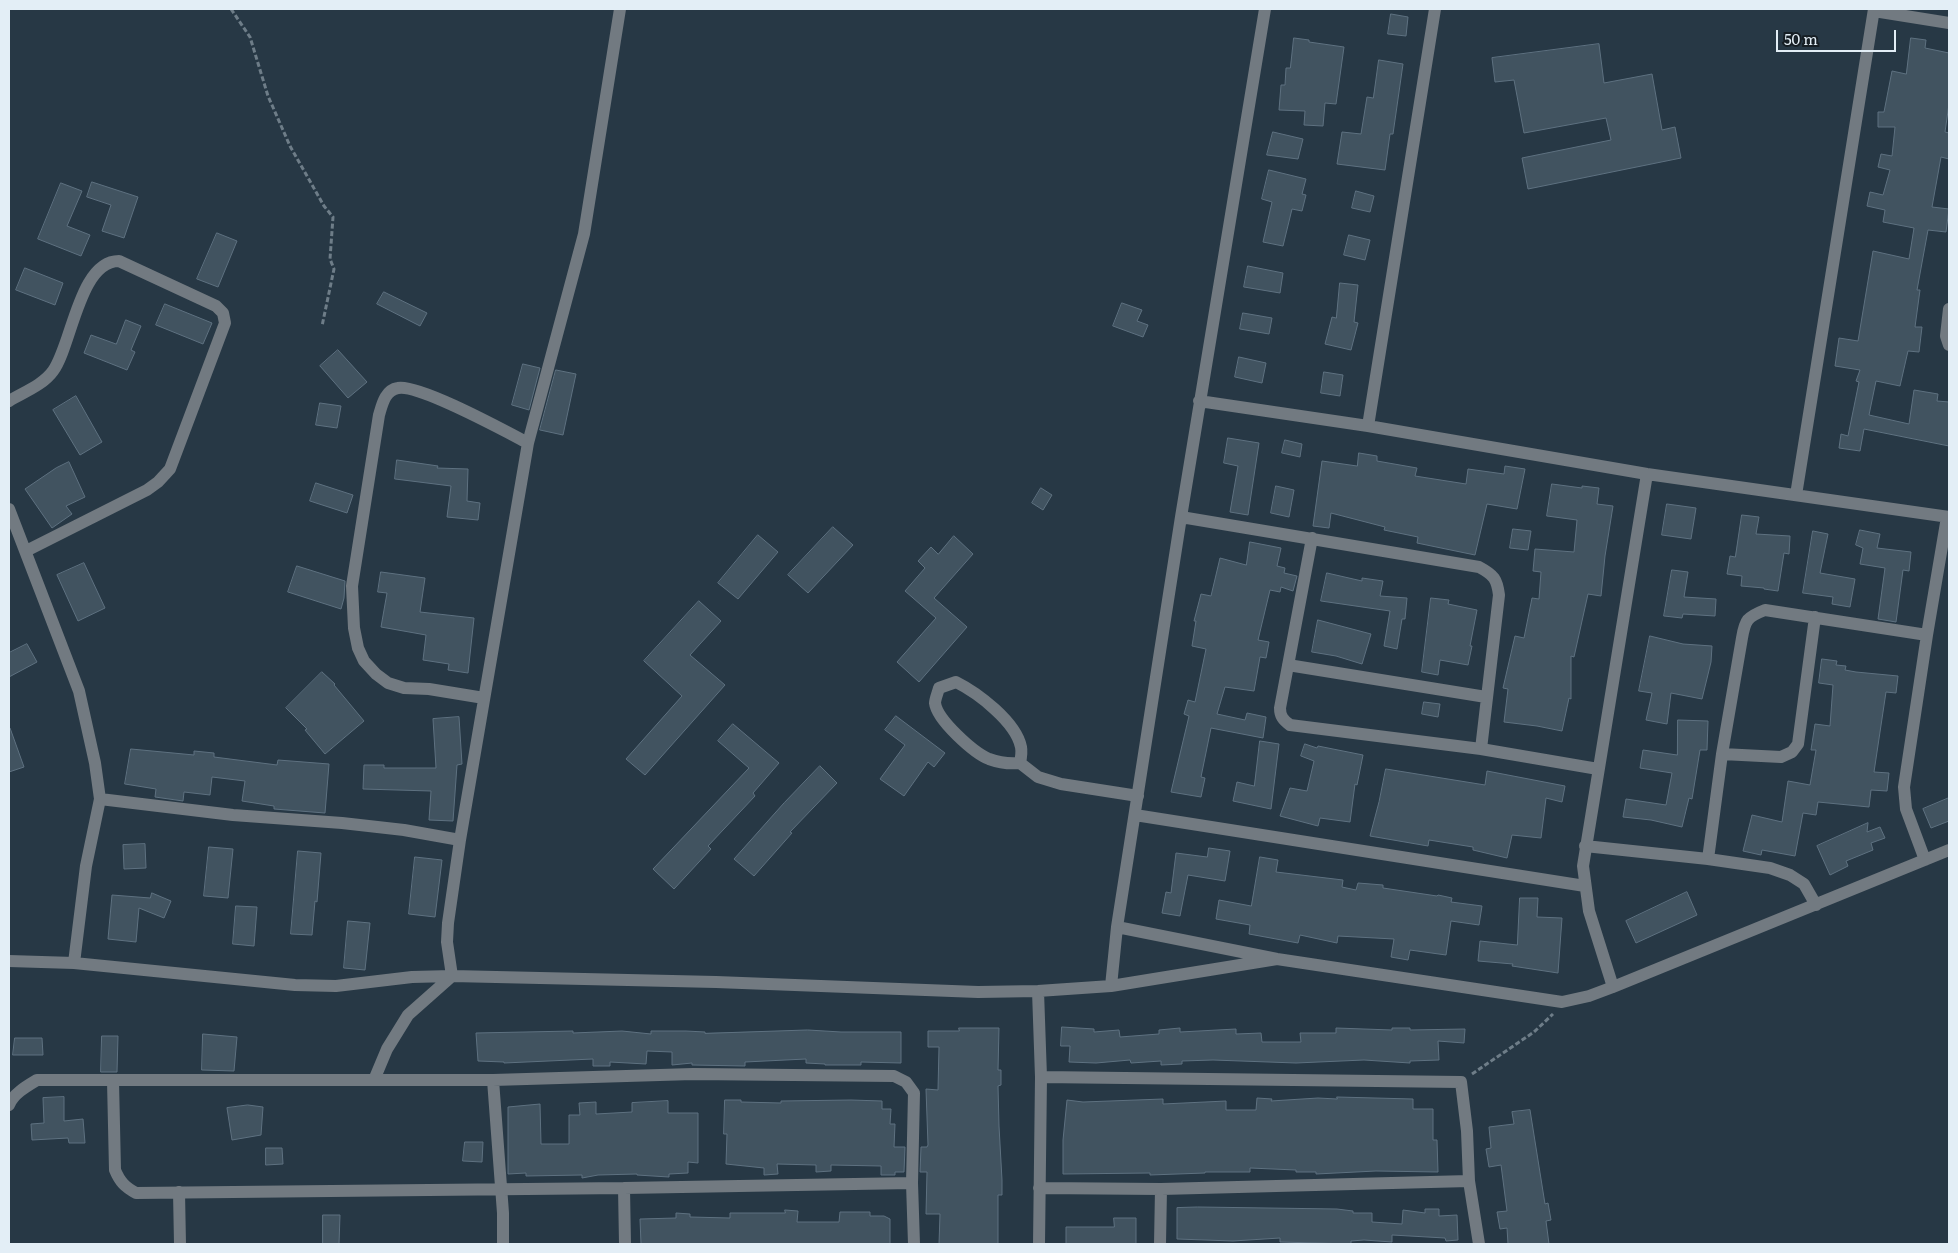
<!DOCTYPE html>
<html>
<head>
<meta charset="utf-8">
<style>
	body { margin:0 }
	#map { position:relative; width:1958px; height:1253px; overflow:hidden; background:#273845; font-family:Literata,serif }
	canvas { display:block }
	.frame { position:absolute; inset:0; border:10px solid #e3eef6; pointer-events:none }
	.scale { position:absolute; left:1776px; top:30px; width:120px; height:22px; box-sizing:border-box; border:2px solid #e3eef6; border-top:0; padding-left:6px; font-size:15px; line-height:18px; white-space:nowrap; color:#e3eef6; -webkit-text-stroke:4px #161e24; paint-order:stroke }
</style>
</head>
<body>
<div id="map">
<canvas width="1958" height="1253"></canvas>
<div class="frame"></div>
<div class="scale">50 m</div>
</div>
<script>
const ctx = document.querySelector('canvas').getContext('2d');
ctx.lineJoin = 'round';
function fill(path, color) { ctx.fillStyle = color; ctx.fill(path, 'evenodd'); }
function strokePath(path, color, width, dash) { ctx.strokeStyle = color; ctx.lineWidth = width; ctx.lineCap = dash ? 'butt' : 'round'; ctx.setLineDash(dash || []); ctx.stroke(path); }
const building = new Path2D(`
	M1391 14 1408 17 1406 36 1388 34Z
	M1294 38 1309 40V42L1344 47 1336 104 1325 103 1323 126 1304 125 1305 111 1279 110 1281 85H1285L1286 68H1290Z
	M1911 38 1926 40 1925 48 1949 53V104L1945 132 1949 133V159L1941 157 1932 207 1949 209 1946 232 1928 230 1917 290H1920L1915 327H1922L1919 352 1908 351 1900 386 1876 381 1869 415 1909 424 1914 390 1938 394 1937 401 1949 402V446L1864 429 1860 451 1839 448 1841 434 1848 436 1859 382 1856 381 1860 370 1835 366 1839 338 1858 341 1873 251 1909 259 1914 228 1883 222 1885 210 1867 206 1870 192 1883 195 1890 170 1878 167 1881 154 1892 156 1895 127H1878V112H1884L1892 71 1906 74Z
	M1599 44 1604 83 1652 74 1662 130 1675 127 1681 158 1528 189 1522 158 1611 140 1606 118 1524 133 1514 80 1495 82 1492 58Z
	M1379 60 1403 64 1393 134H1390L1385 170 1337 164 1342 132 1361 134 1367 97 1373 98Z
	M1273 132 1303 139 1298 159 1267 155Z
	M1269 170 1306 179 1302 194 1306 195 1302 211 1292 209 1283 246 1263 242 1272 202 1262 199Z
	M92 182 138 197 124 238 102 231 111 205 87 197Z
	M61 183 82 191 67 226 90 235 81 256 38 239Z
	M1356 191 1374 196 1370 212 1352 208Z
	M217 233 237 241 218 287 197 279Z
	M1349 235 1370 240 1365 260 1344 255Z
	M1248 266 1283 273 1280 293 1244 287Z
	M25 268 63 283 55 305 16 290Z
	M1340 283 1358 285 1354 322 1358 323 1351 350 1325 344 1332 317 1336 318Z
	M384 292 427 313 420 326 377 304Z
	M1122 303 1142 310 1137 321 1148 325 1143 337 1113 326Z
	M165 304 212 323 203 344 156 325Z
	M1243 313 1272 318 1269 334 1240 329Z
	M126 320 141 326 131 350 135 352 127 370 84 353 91 335 116 344Z
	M338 350 367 382 348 398 320 366Z
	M1239 357 1266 363 1262 383 1235 377Z
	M523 364 540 368 529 410 512 405Z
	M556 370 576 374 563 435 540 430Z
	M1324 372 1343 375 1340 396 1321 393Z
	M76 396 102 442 80 455 53 410Z
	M320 403 341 406 337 428 316 425Z
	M1228 438 1259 443 1248 515 1230 512 1238 466 1224 463Z
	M1285 440 1302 444 1300 457 1282 453Z
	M1359 453 1377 456V461L1417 468 1415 476 1466 484 1468 469 1504 474 1505 466 1525 469 1517 509 1487 504 1475 555 1417 543 1418 537 1384 530 1385 527 1331 513 1329 528 1313 526 1322 461 1357 466Z
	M397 460 438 466 437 468 468 469 467 501 480 503 478 520 447 517 451 486 395 479Z
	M69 462 85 497 66 506 72 514 52 528 25 489 56 468Z
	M316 483 353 495 347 513 310 501Z
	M1552 484 1582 488V486L1599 488 1597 504 1613 506 1605 556 1601 596 1588 594 1574 657 1571 656V699L1569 698 1562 731 1537 726 1504 722 1508 689 1503 688 1515 636 1524 638 1532 598 1539 599 1541 572 1533 571 1535 549 1574 552 1577 520 1547 516Z
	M1276 486 1294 490 1289 517 1271 513Z
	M1041 488 1052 495 1043 510 1032 503Z
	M1667 504 1696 508 1691 539 1662 535Z
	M1742 515 1759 517 1756 534 1790 536 1789 554 1784 553 1778 591 1764 589V588L1741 586 1742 576 1727 574 1730 556 1735 557Z
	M833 527 853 545 808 593 788 575Z
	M1513 529 1531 531 1528 550 1510 548Z
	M1860 530 1880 534 1877 548 1911 552 1909 571 1903 570 1896 622 1878 619 1885 568 1860 564 1863 548 1856 545Z
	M1813 531 1828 534 1820 573 1855 579 1850 607 1832 604 1833 597 1803 593Z
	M758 535 778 552 738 599 718 583Z
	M954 536 973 554 934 598 967 627 919 682 897 662 936 618 905 591 925 568 918 561 931 547 938 554Z
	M1250 542 1281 548 1277 566 1285 568 1284 573 1297 576 1293 591 1281 587 1280 592 1270 590 1258 640 1269 642 1266 658 1260 657 1254 691 1225 687 1217 714 1245 720 1247 713 1266 717 1263 738 1211 728 1201 777 1205 778 1201 797 1171 792 1189 716 1184 714 1188 700 1195 702 1206 649 1192 646 1196 621H1194L1201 594 1211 596 1220 558 1246 565Z
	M84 563 105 608 78 621 57 575Z
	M297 566 345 581 344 598 341 609 288 592Z
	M1672 570 1688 572 1684 597 1716 599 1715 616 1683 614 1682 618 1664 616Z
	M381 572 425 578 420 612 474 618 468 673 448 670 449 664 423 660 426 635 381 627 387 593 378 592Z
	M1327 573 1362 581V578L1383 581 1380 596 1407 598 1405 619H1402L1397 649 1384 646 1390 611 1321 601Z
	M1431 598 1449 600 1448 604 1477 610 1470 646H1472L1468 665 1440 660 1438 675 1422 672Z
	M699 601 721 621 690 655 725 685 645 775 626 759 682 696 644 661Z
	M1318 620 1371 634 1362 664 1336 656 1312 652Z
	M1650 636 1683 644 1712 646 1711 662 1702 699 1671 693 1667 724 1646 720 1652 693 1639 691Z
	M27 644 37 662 9 677V653Z
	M1822 659 1837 661 1836 665 1846 666 1845 670 1856 672 1898 676 1896 693 1886 692 1874 772 1889 773 1887 791 1871 790 1869 807 1818 802 1816 815 1803 813 1795 856 1762 850 1761 855 1743 851 1752 815 1782 822 1788 781 1810 785 1816 750H1811L1815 724 1830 726 1833 685 1819 683Z
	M322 672 335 684 334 685 364 721 325 754 305 730 307 729 286 708Z
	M1424 702 1440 704 1438 717 1422 714Z
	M896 716 945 753 934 767 928 762 904 796 880 779 905 745 885 730Z
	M459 717 462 764 457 765 453 821 429 820 431 791 363 789 364 765H384V768H436L433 719Z
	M1678 720 1708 721 1707 750H1700L1692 799 1689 798 1682 827 1651 820 1623 817 1626 799 1666 805 1672 773 1640 768 1643 750 1677 755Z
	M733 724 779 763 753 793 755 796 708 846 711 849 674 889 653 869 749 768 718 741Z
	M9 728H10L24 767 9 772Z
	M1260 741 1279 744 1271 809 1233 801 1237 782 1254 786Z
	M1305 744 1317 748 1318 746 1363 755 1357 785 1355 784 1350 822 1320 818 1318 826 1280 816 1290 788 1307 791 1314 761 1301 756Z
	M131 749 194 755V751L214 753V757L277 765 278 760 329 764 325 813 274 809V806L242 801 245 781 212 777 210 795 184 792 183 801 155 797 156 789 125 784Z
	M820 766 837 783 790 832 792 833 754 876 734 859 784 803Z
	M1386 769 1485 785 1487 771 1565 786 1562 802 1546 798 1541 838 1512 835 1507 858 1473 850V847L1429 840 1428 846 1370 836 1379 802Z
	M1949 798V821L1931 828 1923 809Z
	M1868 823 1867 832 1880 827 1885 838 1871 843 1873 850 1846 861 1848 866 1830 875 1817 846Z
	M145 844 146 868 124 869 123 845Z
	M209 847 233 849 228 898 204 896Z
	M1209 848 1230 851 1225 881 1188 875 1180 916 1162 913 1166 892 1171 893 1176 853 1207 857Z
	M298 851 321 853 317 902 315 901 312 935 291 934Z
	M415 857 442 860 435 917 409 914Z
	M1260 857 1278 860 1276 872 1343 880 1342 887 1356 890 1358 883 1383 885V888L1437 896 1438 895 1452 898 1451 902 1482 906 1479 925 1451 921 1446 955 1410 950 1408 960 1391 957 1394 939 1338 936 1337 943 1300 935 1298 943 1249 934 1250 925 1216 919 1219 900 1251 906Z
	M1687 892 1697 915 1636 943 1626 921Z
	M152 893 171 901 164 918 139 908 136 942 108 939 112 895 150 898Z
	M1520 898H1538L1537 917 1562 918 1558 973 1512 966 1513 964 1478 961 1480 941 1517 945Z
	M236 906 257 907 254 946 233 944Z
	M348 921 370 923 365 970 344 968Z
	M1062 1027 1094 1029V1032L1119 1030 1120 1037 1159 1034V1030L1180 1028V1032L1236 1029V1034L1261 1033 1262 1042H1301L1300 1033H1336V1028L1392 1030V1028H1410V1030L1465 1029 1464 1043 1438 1041 1439 1060 1410 1061V1063L1364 1060 1296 1063 1213 1060 1182 1061V1064L1161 1065V1061L1131 1063 1130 1060 1096 1063 1069 1062 1070 1046H1061Z
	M959 1028H999L998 1070H1001V1085L998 1086 999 1126 1002 1180V1195H998V1244H939L940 1214H926L927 1172H920L921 1147H927L928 1145 926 1089 938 1090 939 1047H928V1031H959Z
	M808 1030 841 1032H901V1063L861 1062V1065H825V1064L806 1063V1059L745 1062V1066L692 1065V1063L672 1065V1052L647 1051 646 1064 610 1062V1066H593V1059L504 1063V1062L478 1061 476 1033 573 1031V1033L622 1031 651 1034V1031H686L705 1032V1033Z
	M203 1034 237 1037 234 1071 202 1070Z
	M102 1036H118L117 1072H101Z
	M15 1038H42L43 1055H13Z
	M64 1097V1121L83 1119 85 1143H69L68 1138 32 1140 31 1124 44 1123 43 1098Z
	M1337 1097 1413 1099V1109H1433V1140H1437L1438 1172 1376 1171 1316 1174V1172H1296V1170L1250 1168V1172H1205V1173L1150 1175V1173L1063 1174V1140L1067 1100 1083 1102 1163 1099V1104L1226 1101V1110H1256L1257 1098 1272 1099 1271 1101 1318 1098 1337 1099Z
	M725 1100H741V1102L781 1103V1101L851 1100 882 1101V1109H891L890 1124H895L894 1147H905L904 1172H895V1175H881V1166L831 1165V1171L816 1172V1165L777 1164 778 1174 764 1175V1168L726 1164 727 1134H724Z
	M668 1101V1113H698V1163L688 1162V1173L669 1174V1177L637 1175V1174L598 1175 582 1178V1175L526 1176V1173L508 1174V1107L540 1104 541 1144H569V1115H580L579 1103 596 1102V1114L632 1112V1103Z
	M248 1105 263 1107 261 1135 232 1140 227 1108Z
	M1530 1110 1545 1204 1548 1203 1551 1220 1546 1221 1549 1244H1508L1507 1228 1500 1229 1497 1212 1507 1211 1501 1165 1489 1167 1486 1149 1491 1148 1489 1127 1514 1124 1512 1112Z
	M465 1142H483L482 1162 463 1161Z
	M266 1148H282L283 1164 266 1165Z
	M1198 1207 1337 1209 1353 1211V1213H1372V1222L1402 1224 1403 1210 1425 1213V1209H1439V1216L1457 1215 1458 1240 1446 1241 1445 1238 1392 1235V1242L1364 1240 1351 1241V1244L1280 1242V1238L1233 1241 1177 1239V1208Z
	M785 1210 798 1211 797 1222H839L840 1212H870V1216H884L890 1219V1244H641L640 1219 676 1218V1213L690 1214V1217L730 1218V1213H785Z
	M323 1215H340L339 1244H323Z
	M1114 1218H1136V1244H1066V1227H1114Z`);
const path = new Path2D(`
	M231 9 250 37 268 96 290 146 324 206 333 217 330 259 334 269 322 326
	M1472 1074 1534 1032 1553 1014`);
const minor = new Path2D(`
	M1874 11 1949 23
	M1949 309 1946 336 1949 345
	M9 401C24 392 43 385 53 371 72 345 79 261 119 261L216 306 223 313 225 323 170 469 158 482 147 490 26 551
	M1199 401 1368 426 1647 474 1949 517
	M1368 426 1435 9
	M1796 495 1874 9
	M9 509 79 691 95 763 100 799 86 866 74 963
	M1181 517 1479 567C1494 575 1497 579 1499 595L1481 749
	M1312 538 1280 708C1280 716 1283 720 1290 725L1481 749 1598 769
	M1288 665 1486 697
	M484 698 429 689 404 688 388 683 376 674 364 661 358 648 354 628 352 586 379 415C382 405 385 390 398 388 419 384 505 431 528 443
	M1722 754 1781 757 1792 752 1798 744 1815 617
	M1020 763C1021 758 1022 752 1021 747 1016 722 978 693 956 682L939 688C938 692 935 699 935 703 937 720 974 753 989 759 1000 763 1009 764 1020 763L1038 777 1061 784 1138 796
	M100 799 233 815 342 823 404 830 460 840
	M1135 815 1585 886
	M1585 846 1708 859 1770 868 1790 875 1804 884 1816 905
	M1708 859 1722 754 1742 638C1745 620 1747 617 1765 610L1927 635
	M1925 860 1906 809 1904 787 1927 635 1947 517
	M1117 927 1277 959 1562 1002 1589 996 1613 987 1949 850
	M9 961 74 963 295 985 336 986 412 977 452 976 716 982 978 992 1038 991 1111 986 1277 959
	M452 976 447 942 448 923 460 840 528 443 584 234 620 9
	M1111 986 1117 927 1181 517 1265 9
	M1613 987 1589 911 1583 866 1647 474
	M1038 991 1041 1077 1039 1244
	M1041 1077 1461 1082 1467 1131 1469 1181 1479 1244
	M374 1080 387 1049 408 1015 452 976
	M493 1080 503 1213V1244
	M113 1081 115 1170C120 1182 125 1187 136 1193L624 1188 912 1183
	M9 1105C13 1094 27 1086 37 1080H493L693 1074 894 1076 906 1082 914 1093 912 1183 914 1244
	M624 1188 625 1244
	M1039 1188 1161 1189 1469 1181
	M179 1192 180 1244
	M1160 1244 1161 1189`);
fill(building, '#415360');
strokePath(building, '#5e7180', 1);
strokePath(path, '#6e7d88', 3, [5, 2.5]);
strokePath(minor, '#727a81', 12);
</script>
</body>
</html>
